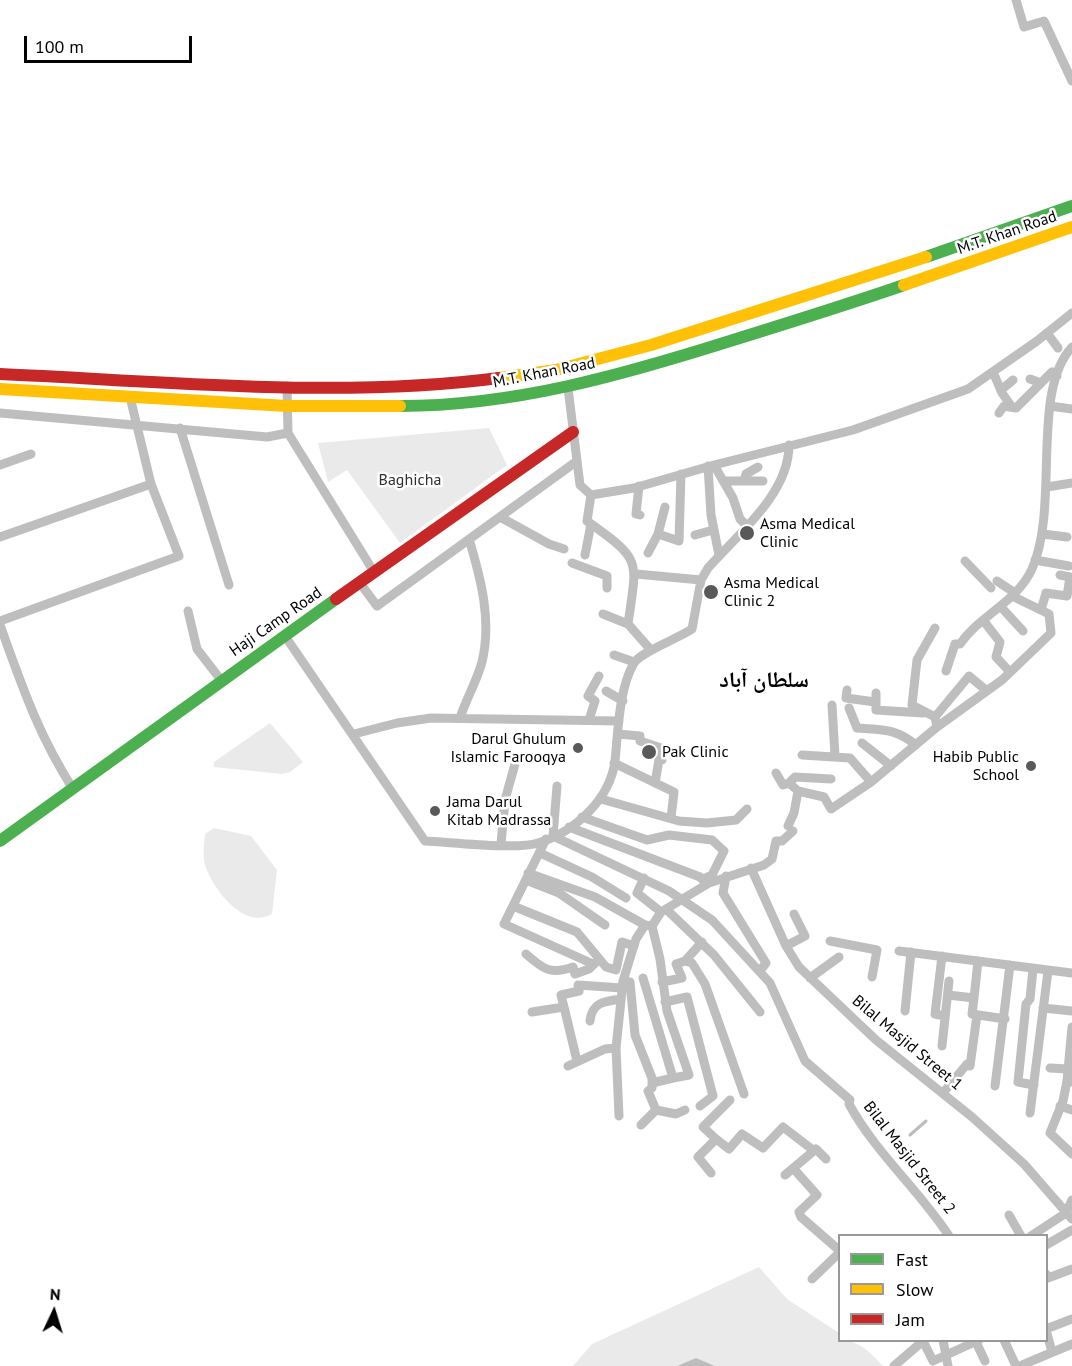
<!DOCTYPE html>
<html>
<head>
<meta charset="utf-8">
<style>
	body { margin:0 }
	#map { position:relative; width:1072px; height:1366px; overflow:hidden; background:#fff; font-family:"PT Sans",sans-serif }
	canvas { display:block }
	.legend { position:absolute; left:838px; top:1234px; width:210px; height:108px; box-sizing:border-box; background:#fff; border:2px solid #999; margin:0; padding:8px 10px; list-style:none; font-size:18px; color:#000 }
	.legend li { display:flex; align-items:center; gap:12px; height:30px }
	.legend b { width:30px; border:2px solid #999 }
	.north { position:absolute; left:24px; top:1282px; width:60px; height:60px; -webkit-text-stroke:4px #fff; paint-order:stroke; rotate:4deg; font-size:16px; font-weight:700; line-height:24px; text-align:center; color:#000 }
	.north::after { content:''; display:block; margin:auto; width:21px; height:27px; background:#000; clip-path:polygon(50% 0,100% 100%,50% 72%,0 100%) }
	.scale { position:absolute; left:24px; top:36px; width:168px; height:27px; box-sizing:border-box; border:3px solid #000; border-top:0; padding-left:8px; font-size:18px; line-height:21px; white-space:nowrap; color:#000; -webkit-text-stroke:4px #fff; paint-order:stroke }
</style>
</head>
<body>
<div id="map">
<canvas width="1072" height="1366"></canvas>
<ul class="legend">
<li><b style="height:8px;background:#4caf50"></b>Fast</li>
<li><b style="height:8px;background:#ffc107"></b>Slow</li>
<li><b style="height:8px;background:#c62828"></b>Jam</li>
</ul>
<div class="north">N</div>
<div class="scale">100 m</div>
</div>
<script>
const ctx = document.querySelector('canvas').getContext('2d');
ctx.lineJoin = 'round';
function fill(path, color) { ctx.fillStyle = color; ctx.fill(path, 'evenodd'); }
function strokePath(path, color, width, dash) { ctx.strokeStyle = color; ctx.lineWidth = width; ctx.lineCap = dash ? 'butt' : 'round'; ctx.setLineDash(dash || []); ctx.stroke(path); }
function drawText(font, color, halo, rows, align = 'center') {
  ctx.font = font + ' "PT Sans","Noto Naskh Arabic",sans-serif'; ctx.lineWidth = 5; ctx.setLineDash([]); ctx.textBaseline = 'middle'; ctx.strokeStyle = halo; ctx.fillStyle = color; for (const [text, x, y, turn = 0] of rows) {
    ctx.save(); ctx.translate(x, y); ctx.rotate((+turn || 0) * Math.PI / 180); ctx.textAlign = isNaN(turn) ? turn : align; if (halo) ctx.strokeText(text, 0, 0); ctx.fillText(text, 0, 0); ctx.restore();
  }
}
const green = new Path2D(`
	M489 428 507 465 400 543 347 470 328 482 318 443Z
	M270 723 303 762 290 772 282 774 214 767V762Z
	M214 828 251 836 277 870 272 914C244 930 215 891 206 868 202 857 204 845 205 834Z
	M759 1267 787 1299 839 1333 840 1340C860 1341 870 1352 883 1366H715L696 1358 677 1366H573L592 1344Z`);
const water = new Path2D(`
	M696 1358 715 1366H677Z`);
const stream = new Path2D(`
	M910 1135 926 1121`);
const street = new Path2D(`
	M1016 0 1024 27 1044 21 1072 81
	M1047 333 1058 348
	M993 372 1002 393 1012 407
	M1030 379 1041 383
	M287 386 288 433 374 572
	M568 388 580 485 591 495 634 488 714 465 853 430 968 389 1037 341 1072 313
	M1001 390 1013 380
	M1050 406 1072 409
	M0 413 267 437 288 433
	M999 413 1004 406 1016 408 1052 372 1057 376
	M180 428 229 585
	M0 465 31 454
	M714 465 733 498 740 519 746 525
	M708 466 711 515 719 555
	M723 481H763
	M744 481 746 474 758 467
	M639 486 636 514 640 515
	M1047 487 1072 483
	M591 495 587 521C643 561 637 559 628 624L650 649
	M500 517 549 544 564 549
	M658 534 679 541 681 474
	M1043 534 1067 537
	M695 535 713 530
	M0 537 151 484 130 397
	M648 553 658 534 665 507
	M585 555 591 524
	M1035 560 1069 566
	M965 561 991 588
	M572 563 607 576V588
	M636 574 701 580
	M997 581 1015 593
	M360 583 377 606 577 461
	M1001 607 1023 631
	M1041 610 1046 593 1067 596 1070 577 1060 575
	M188 611 197 649 221 680
	M603 614 628 624
	M983 620 1000 642 996 657 1010 672
	M0 621 179 556 151 484
	M0 625C22 686 38 734 73 789
	M935 628 917 660 912 705 935 717 937 727
	M285 636 425 841C450 842 517 850 538 843 575 832 610 799 615 761 618 732 619 688 634 663 641 652 677 639 692 629L701 580 708 568C738 534 789 494 789 445
	M614 655 634 662
	M946 671 955 644H960C980 615 1017 602 1032 569 1060 506 1030 392 1072 347
	M847 690 846 698 875 702
	M606 691 623 701
	M876 693V710L923 713
	M832 705 835 756
	M849 708 857 728C883 730 895 728 916 745
	M935 717 969 676 987 691
	M460 718C466 699 477 681 482 662 492 621 481 579 469 539
	M589 720 595 701 588 696 599 676
	M354 734 397 723 431 718 619 721
	M618 734 640 736V741L661 748 662 760
	M862 743 891 766
	M802 755 850 758 871 782
	M614 763 674 792 671 818
	M776 773 783 785 789 783 798 791 794 813 788 826
	M655 783 659 760
	M789 783 795 777 831 779
	M557 786 553 836 669 891 712 920 770 983 805 1061 850 1100 849 1104C875 1152 919 1190 949 1236
	M798 791 824 797 831 809 871 782 937 727 1002 680 1051 633 1049 614 1012 596
	M601 799 679 821 707 823 736 820 747 809
	M582 817 647 840 669 835 712 840 724 851 712 875 703 879
	M569 827 700 877 705 882
	M546 839 504 924 593 964
	M501 844 505 800 515 764
	M540 853 592 877 626 898
	M751 868 786 946 799 967 876 1040 972 1117 1024 1164 1072 1219
	M528 873 595 897 645 925
	M726 876 723 893 766 963 760 971
	M644 878 637 893 661 912
	M526 880 559 893 605 925
	M513 906 577 932 606 967 616 970 622 942 634 946
	M666 909 714 955 760 1012
	M652 926 660 959 667 1011 689 1075 673 1078
	M830 941 877 950 872 977
	M786 946 805 936 794 914
	M899 951 1072 973
	M526 954C543 969 550 975 573 967L575 974 589 969 596 962
	M942 956 935 1014 945 1016
	M685 961 692 963 705 984 744 1094
	M1033 969 1030 999 1026 1004 1018 1082 1034 1085
	M643 978 673 1078 652 1083
	M810 978 839 957
	M662 982 682 978 676 964 685 961 702 942
	M948 995 974 998 978 961
	M974 998 972 1014 1005 1019
	M665 1002 687 997 713 1096 700 1106
	M564 1007 561 995 579 991 578 985 622 988
	M1043 1008 1072 1011
	M905 1011 911 952
	M532 1012 564 1007 577 1061
	M590 1021C592 1002 605 1001 621 999
	M942 1046 949 981
	M568 1066 605 1049 616 1048
	M970 1066 977 1015
	M1050 1068 1068 1069
	M1067 1081 1063 1101 1050 1133 1072 1154
	M1071 1082 1067 1081 1072 1027
	M995 1086 1010 965
	M943 1093 967 1064
	M1060 1106 1072 1110
	M656 1110 676 1114 685 1110
	M1030 1113 1048 971
	M619 1116 616 1048 623 981
	M641 1125 656 1110 648 1091 652 1088V1078L635 1035 630 982 623 981 636 939 645 925 652 926 661 912 709 883 764 865 772 859 776 841H782L793 831
	M716 1139 729 1149 742 1134 763 1148 783 1127 813 1150
	M793 1168 817 1195 799 1212 801 1217 840 1251
	M711 1173 698 1157 716 1139 703 1127 730 1100
	M785 1175 816 1149 826 1159
	M1009 1215 1021 1236
	M1031 1236 1066 1213 1072 1200
	M1046 1245 1072 1230
	M1046 1274 1048 1278 1072 1269
	M812 1279 840 1252
	M1046 1329 1072 1319
	M1046 1330 1052 1352
	M943 1340 948 1366
	M1004 1340 1016 1366
	M976 1342 985 1361
	M894 1366 923 1341 933 1361 979 1340
	M1020 1366 1072 1344`);
const fast = new Path2D(`
	M926 257 1072 206
	M400 406C514 406 622 375 730 341 788 323 846 305 904 285
	M0 841 336 599`);
const slow = new Path2D(`
	M904 285 1072 227
	M499 378 556 370 651 345 926 257
	M0 389 287 406H400`);
const jam = new Path2D(`
	M0 374C162 381 339 399 499 378
	M336 599 573 432`);
const markers = [
	[747,533,8,"#595959"],
	[711,592,8,"#595959"],
	[578,748,6,"#595959"],
	[649,752,8,"#595959"],
	[1031,766,6,"#595959"],
	[435,811,6,"#595959"]
];
const streetNames = [
	["M.T. Khan Road",1007,233,-19],
	["M.T. Khan Road",544,373,-11],
	["Haji Camp Road",276,622,-35],
	["Bilal Masjid Street 1",907,1043,40],
	["Bilal Masjid Street 2",909,1158,52]
];
const parkNames = [
	["Baghicha",410,480]
];
const poiNames = [
	["Asma Medical",760,524],
	["Clinic",760,542],
	["Asma Medical",724,583],
	["Clinic 2",724,601],
	["Darul Ghulum",566,739,"right"],
	["Islamic Farooqya",566,757,"right"],
	["Pak Clinic",662,752],
	["Habib Public",1019,757,"right"],
	["School",1019,775,"right"],
	["Jama Darul",447,802],
	["Kitab Madrassa",447,820]
];
const districtNames = [
	["سلطان آباد",764,681]
];
fill(green, '#eaeaea');
fill(water, '#bcbcbc');
strokePath(stream, '#bcbcbc', 3);
strokePath(street, '#bebebe', 9);
strokePath(fast, '#4caf50', 12);
strokePath(slow, '#ffc107', 12);
strokePath(jam, '#c62828', 12);
for (const [x, y, r, color] of markers) { const dot = new Path2D(); dot.arc(x, y, r, 0, 2 * Math.PI); ctx.fillStyle = color; ctx.fill(dot); strokePath(dot, '#fff', 2); }
drawText('16px', '#000', '#fff', streetNames);
drawText('16px', '#2f2f2f', '#fff', parkNames);
drawText('16px', '#000', '#fff', poiNames, 'left');
drawText('bold 22px', '#000', '#fff', districtNames);
</script>
</body>
</html>
